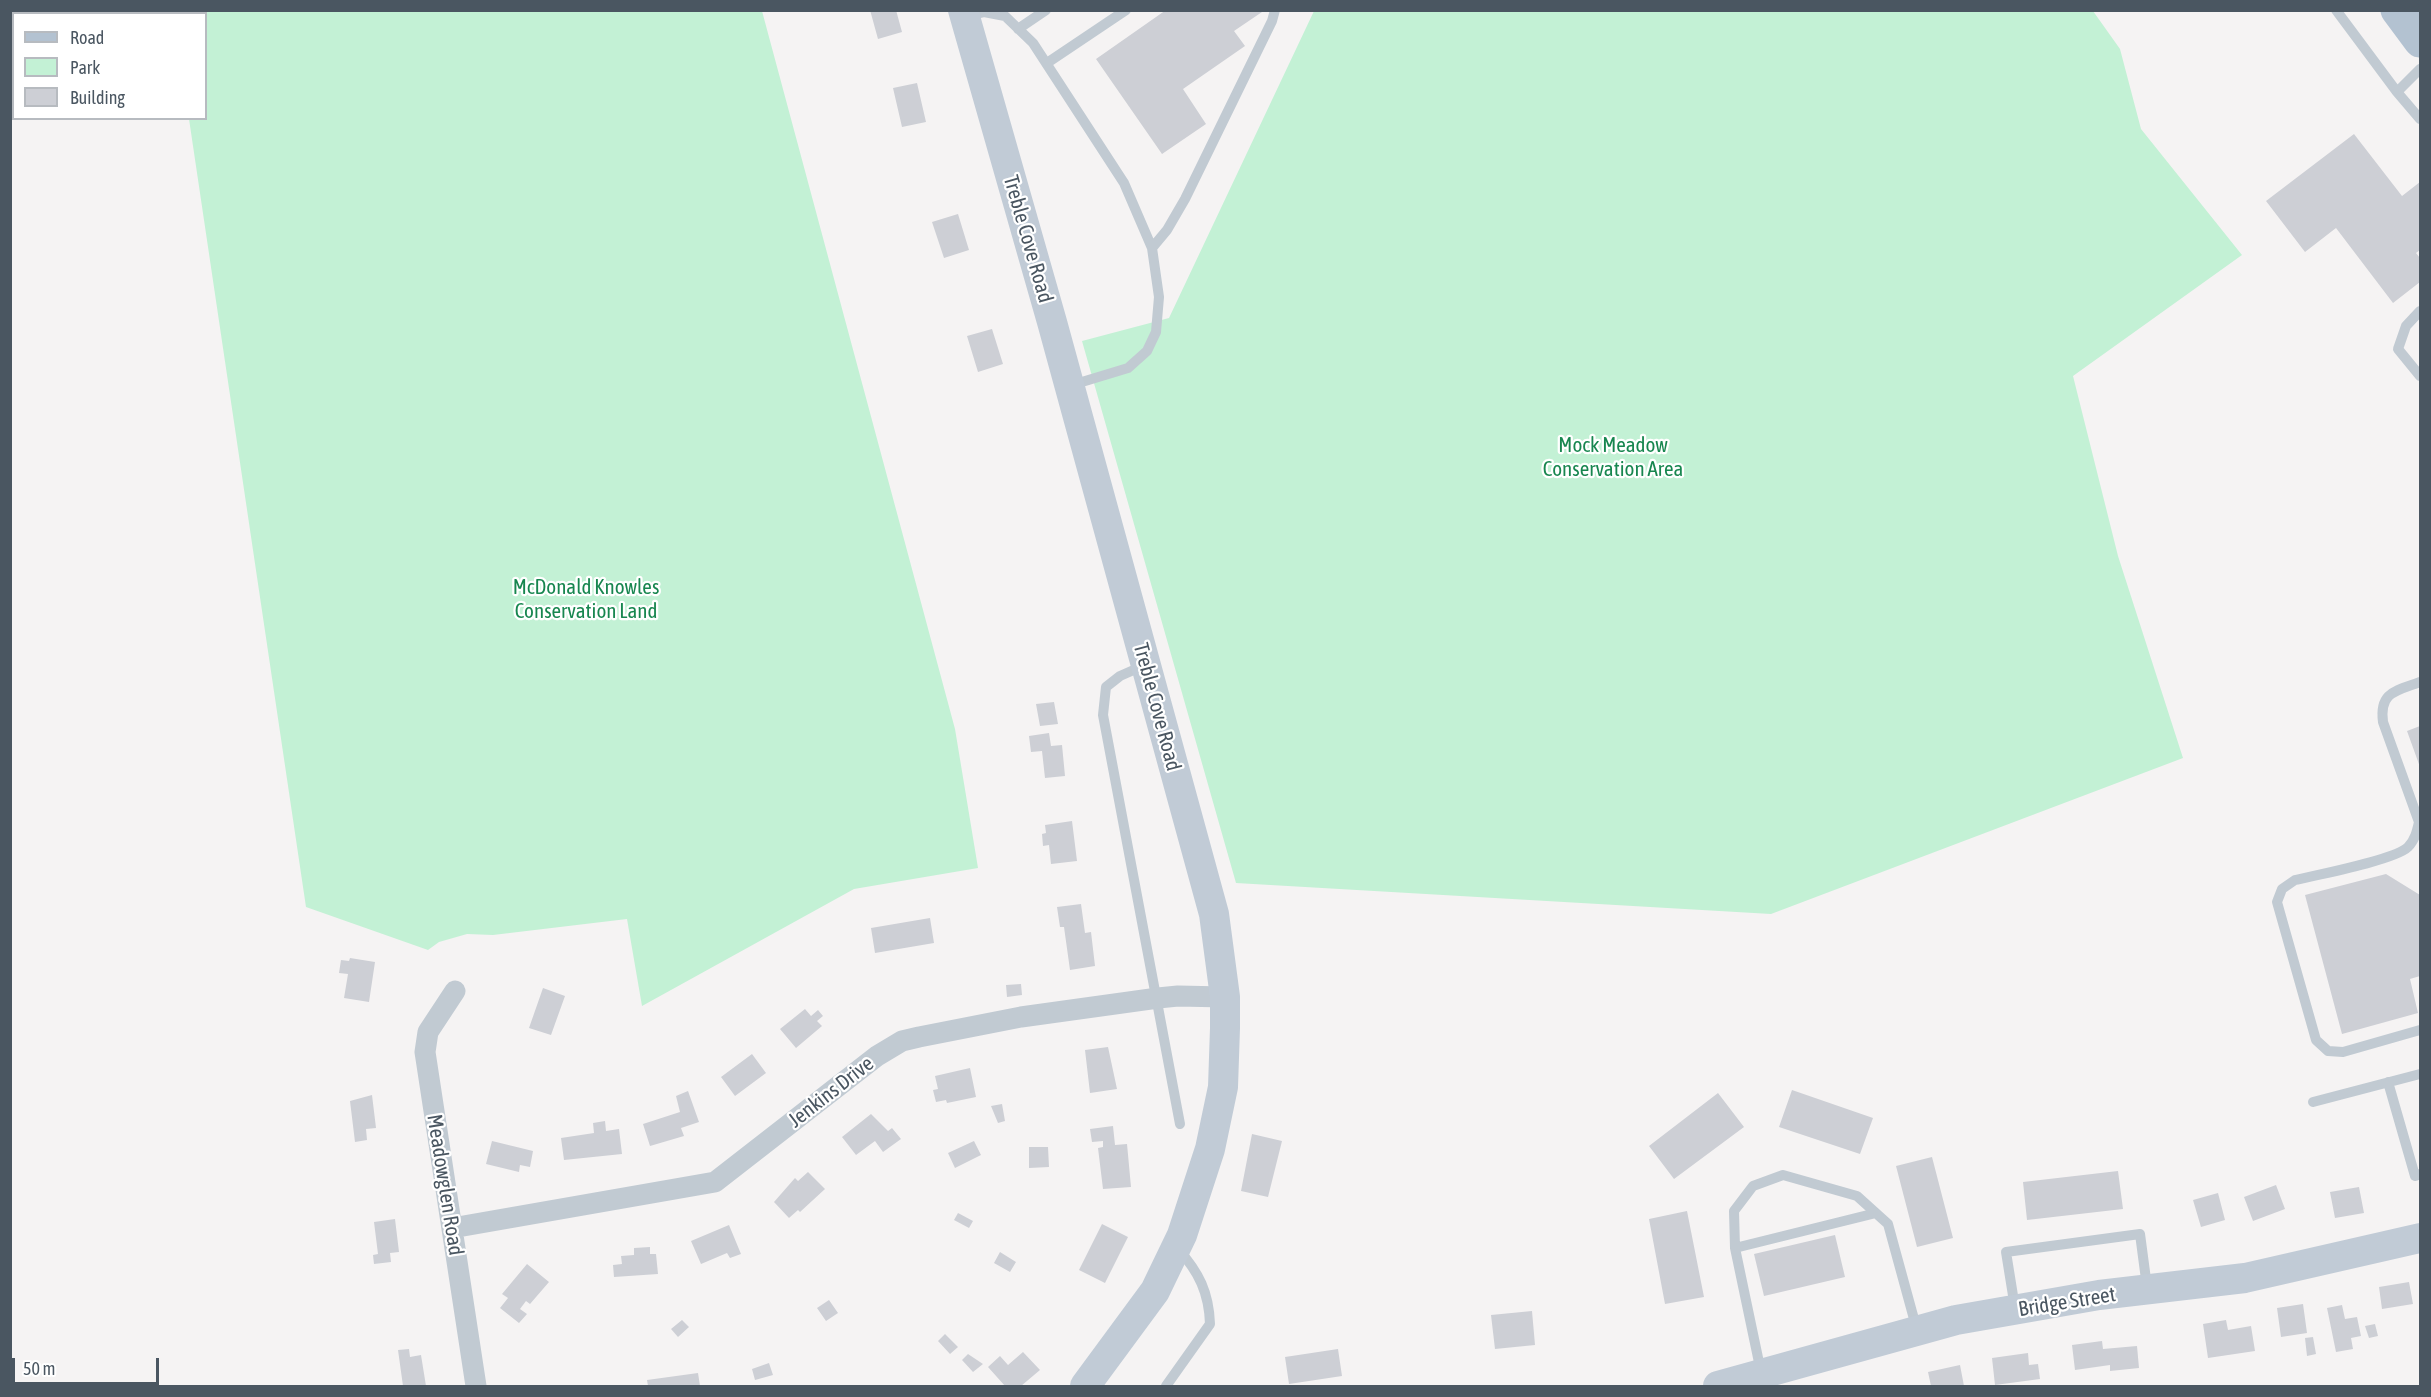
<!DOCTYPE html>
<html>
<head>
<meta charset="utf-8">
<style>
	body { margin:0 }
	#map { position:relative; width:2431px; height:1397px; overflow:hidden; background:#f5f3f3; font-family:"Asap Condensed",sans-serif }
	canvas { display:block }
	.frame { position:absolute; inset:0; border:12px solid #4a5661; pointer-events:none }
	.legend { position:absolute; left:12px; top:12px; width:195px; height:108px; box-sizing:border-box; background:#fff; border:2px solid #b7bbc0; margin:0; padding:8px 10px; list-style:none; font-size:18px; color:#4a5661 }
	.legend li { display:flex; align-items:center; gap:12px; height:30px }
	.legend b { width:30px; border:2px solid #b7bbc0 }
	.scale { position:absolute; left:12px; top:1358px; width:147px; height:27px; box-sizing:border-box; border:3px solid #4a5661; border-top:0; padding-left:8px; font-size:18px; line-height:21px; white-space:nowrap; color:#4a5661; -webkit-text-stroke:4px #fff; paint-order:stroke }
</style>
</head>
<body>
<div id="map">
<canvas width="2431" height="1397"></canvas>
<div class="frame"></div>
<ul class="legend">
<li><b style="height:8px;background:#b3c2d1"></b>Road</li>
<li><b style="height:16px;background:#c3f1d5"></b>Park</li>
<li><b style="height:16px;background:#cdcfd5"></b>Building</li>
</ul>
<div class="scale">50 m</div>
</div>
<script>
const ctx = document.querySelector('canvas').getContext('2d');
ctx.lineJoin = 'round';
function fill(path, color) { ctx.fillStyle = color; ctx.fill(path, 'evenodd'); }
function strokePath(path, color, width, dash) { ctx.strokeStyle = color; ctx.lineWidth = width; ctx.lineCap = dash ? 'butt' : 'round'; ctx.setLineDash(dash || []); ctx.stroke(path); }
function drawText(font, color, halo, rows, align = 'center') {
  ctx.font = font + ' "Asap Condensed",sans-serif'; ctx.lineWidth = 4.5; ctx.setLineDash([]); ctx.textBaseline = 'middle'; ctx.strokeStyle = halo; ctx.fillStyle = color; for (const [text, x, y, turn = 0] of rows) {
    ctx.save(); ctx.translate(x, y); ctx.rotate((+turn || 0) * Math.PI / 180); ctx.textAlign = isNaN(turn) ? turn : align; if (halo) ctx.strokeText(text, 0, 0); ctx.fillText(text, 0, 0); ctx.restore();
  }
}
const green = new Path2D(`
	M173 11H762L955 729 978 868 854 889 642 1006 627 919 493 935 467 934 439 942 428 950 306 907 189 119 206 118V14L173 13Z
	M1314 11H2093L2120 49 2141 129 2242 255 2073 376 2118 556 2183 758 1771 914 1236 883 1082 341 1169 318Z`);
const building = new Path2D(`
	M870 10H896L902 32 878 39Z
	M1166 10 1262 12 1234 31 1245 46 1183 89 1206 124 1162 154 1096 59Z
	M917 83 926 122 902 127 893 88Z
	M2354 134 2402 196 2420 182V250L2416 253 2420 258V282L2393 303 2336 228 2305 252 2266 201Z
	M958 214 969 250 944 258 932 222Z
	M992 329 1003 364 978 372 967 336Z
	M1054 702 1058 724 1040 726 1036 704Z
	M2420 726V767L2407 731Z
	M1049 733 1051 746 1062 745 1065 776 1045 778 1042 751 1031 752 1029 736Z
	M1072 821 1077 861 1051 864 1049 845 1043 846 1042 834 1046 833 1045 825Z
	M2386 874 2420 895V976L2410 979 2418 1013 2342 1034 2305 895Z
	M1081 904 1085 933 1091 932 1095 966 1070 970 1064 927H1060L1057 907Z
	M930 918 934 943 875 953 871 928Z
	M350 958 375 962 369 1002 344 998 348 974 339 973 341 960 349 961Z
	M1021 984 1022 995 1007 997 1006 985Z
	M543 988 565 996 551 1035 529 1028Z
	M805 1009 811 1016 818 1010 823 1016 817 1021 822 1026 796 1048 780 1029Z
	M1108 1047 1117 1089 1090 1093 1085 1050Z
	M752 1054 766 1073 735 1096 721 1077Z
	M970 1068 976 1097 947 1103 946 1100 936 1102 933 1090 938 1089 935 1076Z
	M1792 1090 1873 1118 1860 1154 1779 1127Z
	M688 1091 699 1122 681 1128 684 1136 650 1146 643 1124 680 1112 676 1096Z
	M1718 1093 1744 1127 1674 1179 1649 1146Z
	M372 1095 376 1128 366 1129 367 1140 355 1142 350 1101Z
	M1002 1104 1005 1121 998 1123 991 1106Z
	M871 1114 888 1131 892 1128 901 1139 883 1152 875 1141 856 1155 842 1137Z
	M605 1121 606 1131 619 1129 622 1154 564 1160 561 1138 594 1133 593 1123Z
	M1113 1126 1115 1145 1127 1144 1131 1187 1103 1189 1098 1148 1103 1147V1141L1092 1142 1090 1129Z
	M1252 1134 1282 1141 1268 1197 1241 1191Z
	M492 1141 533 1151 530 1167 520 1165 519 1172 486 1164Z
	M974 1141 981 1155 955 1168 948 1153Z
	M1029 1147H1048L1049 1167 1029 1168Z
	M1932 1157 1953 1238 1917 1247 1896 1166Z
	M2118 1171 2123 1209 2027 1220 2023 1182Z
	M808 1172 825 1189 800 1212 798 1210 789 1218 774 1202 795 1178 798 1181Z
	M2276 1185 2285 1209 2253 1221 2244 1197Z
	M2359 1187 2364 1213 2335 1218 2330 1192Z
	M2218 1193 2225 1220 2201 1227 2193 1200Z
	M1687 1211 1704 1297 1665 1304 1649 1219Z
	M958 1213 973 1221 969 1228 954 1220Z
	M395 1219 399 1252 390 1253 391 1262 374 1264 373 1255 378 1254 374 1222Z
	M1102 1224 1128 1237 1105 1283 1079 1270Z
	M729 1225 741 1254 730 1258 727 1253 701 1264 691 1241Z
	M1835 1235 1845 1277 1764 1296 1754 1254Z
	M650 1247V1254H656L658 1274 614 1277 613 1265 622 1264 621 1256 634 1255V1248Z
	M1000 1252 1016 1262 1010 1272 994 1263Z
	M527 1264 549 1282 530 1304 526 1301 520 1309 527 1314 519 1323 500 1308 508 1298 502 1294Z
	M2409 1282 2413 1304 2382 1309 2379 1287Z
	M829 1300 838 1313 826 1321 817 1308Z
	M2303 1304 2307 1333 2281 1337 2277 1308Z
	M2342 1305 2345 1319 2357 1317 2361 1336 2351 1338 2353 1349 2336 1352 2327 1308Z
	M1532 1311 1535 1345 1495 1349 1491 1315Z
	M682 1320 689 1327 678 1337 671 1329Z
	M2226 1320 2228 1330 2251 1326 2255 1351 2208 1358 2203 1324Z
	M2375 1324 2378 1336 2369 1338 2365 1326Z
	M945 1334 958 1347 950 1354 938 1341Z
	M2313 1337 2316 1354 2307 1356 2305 1338Z
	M2102 1341 2103 1349 2137 1346 2139 1368 2110 1371V1365L2075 1370 2072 1345Z
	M409 1349 410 1357 421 1355 426 1386H403L398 1350Z
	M1338 1349 1342 1376 1289 1384 1285 1357Z
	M1023 1352 1040 1370 1021 1386H1005L988 1367 1000 1356 1008 1365Z
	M2028 1353 2029 1365 2038 1364 2040 1379 1995 1385 1992 1358Z
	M968 1354 983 1364 973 1372 962 1360Z
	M769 1363 773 1375 755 1380 752 1369Z
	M1960 1365 1964 1386H1931L1928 1372Z
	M698 1373 700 1386H648L647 1380Z`);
const service = new Path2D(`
	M2336 10 2397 92 2420 69
	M966 16 984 12 1005 16 1033 43 1124 183 1152 248 1159 297 1156 332 1147 351 1128 368 1072 385
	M1018 29 1046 10
	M1047 63 1126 10
	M2397 92 2420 119
	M1152 248 1167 230 1185 199 1272 21 1275 10
	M2420 311 2406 326 2398 349 2420 376
	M1145 665 1120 676 1106 687 1103 715 1180 1124
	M2420 682C2396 691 2379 692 2383 722L2419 822C2417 831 2415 840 2408 847 2395 860 2316 875 2295 880L2282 889 2277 902 2316 1040 2328 1051 2343 1052 2420 1030
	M2388 1082 2415 1176 2420 1174
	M2313 1102 2420 1074
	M1735 1248 1876 1213
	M2015 1308 2006 1252 2140 1234 2147 1287
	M1761 1372 1735 1248 1734 1211 1753 1186 1783 1175 1857 1196 1888 1224 1917 1330
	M1166 1386 1210 1324C1209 1293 1199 1272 1178 1249`);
const minor = new Path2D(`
	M455 991 428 1032 425 1052 476 1386
	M452 1228 715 1182 877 1056 902 1041 919 1037 1021 1017 1158 998 1178 996 1225 997`);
const secondary = new Path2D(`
	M963 10 1052 322 1214 914 1225 997V1028L1223 1087 1210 1149 1182 1235 1155 1291 1085 1386
	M1718 1386 1956 1320 2099 1295 2245 1278 2420 1238`);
const primary = new Path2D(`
	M2397 10 2420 41`);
const streetNames = [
	["Treble Cove Road",1028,239,74],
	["Treble Cove Road",1157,707,75],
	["Jenkins Drive",831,1092,-38],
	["Meadowglen Road",445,1185,81],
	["Bridge Street",2067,1302,-9]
];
const parkNames = [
	["Mock Meadow",1613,445],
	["Conservation Area",1613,469],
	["McDonald Knowles",586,587],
	["Conservation Land",586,611]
];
fill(green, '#c3f1d5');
fill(building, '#cdcfd5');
strokePath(service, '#c1cad2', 10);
strokePath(minor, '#c1cad2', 21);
strokePath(secondary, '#c1cbd6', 30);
strokePath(primary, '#b3c2d1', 33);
drawText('21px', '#4a5661', '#fff', streetNames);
drawText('21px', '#17864f', '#fff', parkNames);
</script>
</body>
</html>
